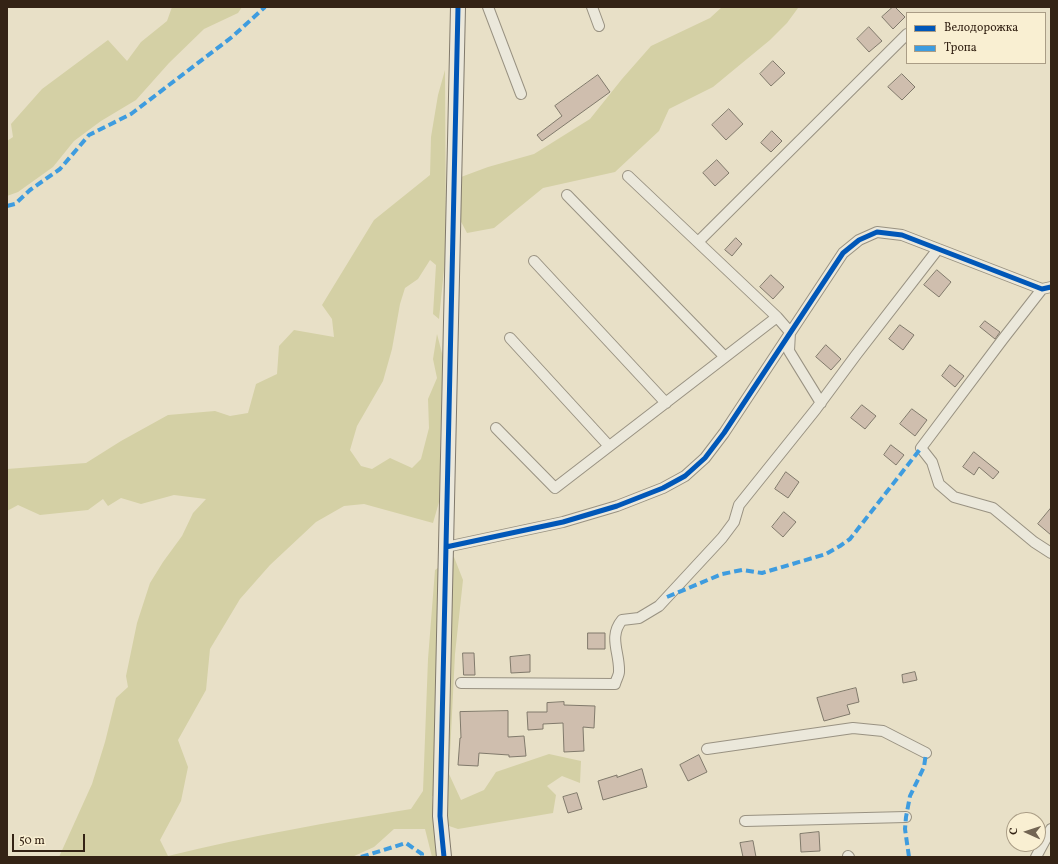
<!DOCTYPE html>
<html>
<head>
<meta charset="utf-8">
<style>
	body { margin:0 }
	#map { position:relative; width:1058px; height:864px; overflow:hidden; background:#e8e0c7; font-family:Vollkorn,serif }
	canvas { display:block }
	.frame { position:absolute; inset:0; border:8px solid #342315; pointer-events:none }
	.legend { position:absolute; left:906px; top:12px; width:140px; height:52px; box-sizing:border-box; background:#f9efd2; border:1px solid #aa9d86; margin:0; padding:5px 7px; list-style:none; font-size:12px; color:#342315 }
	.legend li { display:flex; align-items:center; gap:8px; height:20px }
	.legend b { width:20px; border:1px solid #aa9d86 }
	.north { position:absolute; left:1006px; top:812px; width:40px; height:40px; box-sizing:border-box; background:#f9efd2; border:1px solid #aa9d86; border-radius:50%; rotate:273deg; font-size:11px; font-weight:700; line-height:16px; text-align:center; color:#342315 }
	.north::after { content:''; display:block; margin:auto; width:14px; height:18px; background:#736553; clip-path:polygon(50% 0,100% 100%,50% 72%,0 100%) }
	.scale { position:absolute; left:12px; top:834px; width:73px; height:18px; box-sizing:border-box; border:2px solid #342315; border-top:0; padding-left:5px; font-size:12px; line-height:14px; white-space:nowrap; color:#342315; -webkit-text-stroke:3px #f9efd2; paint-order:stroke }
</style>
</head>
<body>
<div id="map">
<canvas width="1058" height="864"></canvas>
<div class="frame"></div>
<ul class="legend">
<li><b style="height:5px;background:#0057b8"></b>Велодорожка</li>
<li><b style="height:5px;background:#3e9cdf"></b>Тропа</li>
</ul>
<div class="north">С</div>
<div class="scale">50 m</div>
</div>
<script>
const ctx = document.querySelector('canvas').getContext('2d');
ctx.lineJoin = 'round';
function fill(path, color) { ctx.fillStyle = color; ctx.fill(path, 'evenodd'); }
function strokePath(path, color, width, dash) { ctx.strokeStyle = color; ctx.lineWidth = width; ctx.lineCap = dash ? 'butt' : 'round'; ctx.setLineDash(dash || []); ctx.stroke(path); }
const green = new Path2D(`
	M172 7H242L238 13 204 29 169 63 136 100 101 121 74 141 53 167 18 192 7 196V141L13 137 11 124 42 89 108 40 127 61 141 42 167 21Z
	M722 7 798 8 787 23 770 40 713 87 669 109 659 131 615 172 543 188 494 228 467 233 458 216 461 177 488 167 534 154 590 119 622 79 651 46 710 18Z
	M445 70 446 250 439 319 433 314 436 265 430 260 418 279 405 288 400 304 392 349 383 381 357 426 350 450 361 466 372 469 390 458 412 468 421 459 429 428 428 399 437 378 433 359 437 334 443 357 440 452 441 495 433 523 364 504 344 506 316 522 270 565 240 599 210 649 206 690 178 740 188 767 181 801 160 840 168 856C249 836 330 822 411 809L423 791 428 659 435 570 454 557 463 580 455 654 449 774 461 800 484 790 496 772 549 754 581 761 580 783 562 776 547 786 556 795 553 813 458 829 446 825 445 803 432 796 435 835 439 857H432L425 829H394L374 847 352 857H59L92 784 105 742 116 698 128 687 126 676 137 623 150 583 163 562 182 536 193 513 206 499 174 495 141 504 121 498 108 506 103 499 88 510 40 515 18 505 7 511V469L86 463 121 441 168 415 215 411 230 416 248 413 256 384 277 374 279 346 294 330 334 337 332 319 322 305 374 220 430 175 431 137 438 95Z`);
const building = new Path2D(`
	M893 7H895L905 17 893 29 882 17Z
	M869 27 882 41 869 52 857 39Z
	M773 61 785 73 771 86 760 74Z
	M902 74 915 87 902 100 888 87Z
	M598 75 610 92 542 141 537 135 562 116 555 106Z
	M729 109 743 124 726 140 712 125Z
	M772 131 782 141 771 152 761 143Z
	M717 160 729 173 715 186 703 173Z
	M736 238 742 244 732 256 725 250Z
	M937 270 951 282 939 297 924 285Z
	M771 275 784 287 773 299 760 287Z
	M985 321 1000 332 995 339 980 327Z
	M900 325 914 335 903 350 889 339Z
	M826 345 841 359 831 370 816 357Z
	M950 365 964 376 955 387 942 376Z
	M862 405 876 416 865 429 851 418Z
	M912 409 927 420 915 436 900 424Z
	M891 445 904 455 896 465 884 455Z
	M974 452 999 472 993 479 979 467 974 475 963 467Z
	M786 472 799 482 788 498 775 489Z
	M1051 508V535L1038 524Z
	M784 512 796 522 783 537 772 527Z
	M588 633H605V649H588Z
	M463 653H474L475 675H464Z
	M530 655V672L511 673 510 657Z
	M915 672 917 680 903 683 902 675Z
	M856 688 859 702 847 705 850 714 824 721 817 698Z
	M564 702V705L595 706 594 728 583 727 584 751 564 752 563 723 543 724V729L528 730 527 712H547V703Z
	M508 711V737L524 736 526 756 509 757V755L479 753 478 766 458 765 460 738H461L460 712Z
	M699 755 707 772 688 781 680 765Z
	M642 769 647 787 603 800 598 781 617 775V777Z
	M577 793 582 809 568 813 563 797Z
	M819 832 820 851 801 852 800 834Z
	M753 841 756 857H743L740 843Z`);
const street = new Path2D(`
	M488 7 521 94
	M592 7 599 26
	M628 176 777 317 790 332 789 351 821 403
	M567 195 725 357
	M698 242 907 34
	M534 261 666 403
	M1042 289 1003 339 921 448 932 462 939 484 954 497 993 508 1034 542 1051 553
	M510 338 609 446
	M496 428 555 488 777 317
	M446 547 563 522 617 506 663 488 685 476 705 458 724 433 843 253 859 240 877 232 902 235 1042 289 1051 287
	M461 683 615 684C616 680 619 675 619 672 620 653 608 637 622 620L639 618 659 606 722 538 734 522 739 505 816 409 856 355 938 249
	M707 749 853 728 883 731 926 753
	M745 821 906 817
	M848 856 849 857
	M1036 857 1051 829`);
const secondary = new Path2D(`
	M444 857 440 816 458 7`);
const quiet = new Path2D(`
	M7 206 15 204 30 190 60 169 89 135 131 114 232 37 265 7
	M667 597 722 574 742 570 762 573 826 554 840 546 850 539 921 448
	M361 857 406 843 422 854V857
	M909 857 905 829 906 817 910 796 924 767 926 753`);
const cycleway = new Path2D(`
	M446 547 563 522 617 506 663 488 685 476 705 458 724 433 843 253 859 240 877 232 902 235 1042 289 1051 287
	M444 857 440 816 458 7`);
fill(green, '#d4d0a5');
fill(building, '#cfbeae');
strokePath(building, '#80796b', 1);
strokePath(street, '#999282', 12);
strokePath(secondary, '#80796b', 16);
strokePath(street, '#ebe8db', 10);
strokePath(secondary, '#ebe8db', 14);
strokePath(quiet, '#3e9cdf', 4, [8, 4]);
strokePath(cycleway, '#0057b8', 5);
</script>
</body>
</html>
